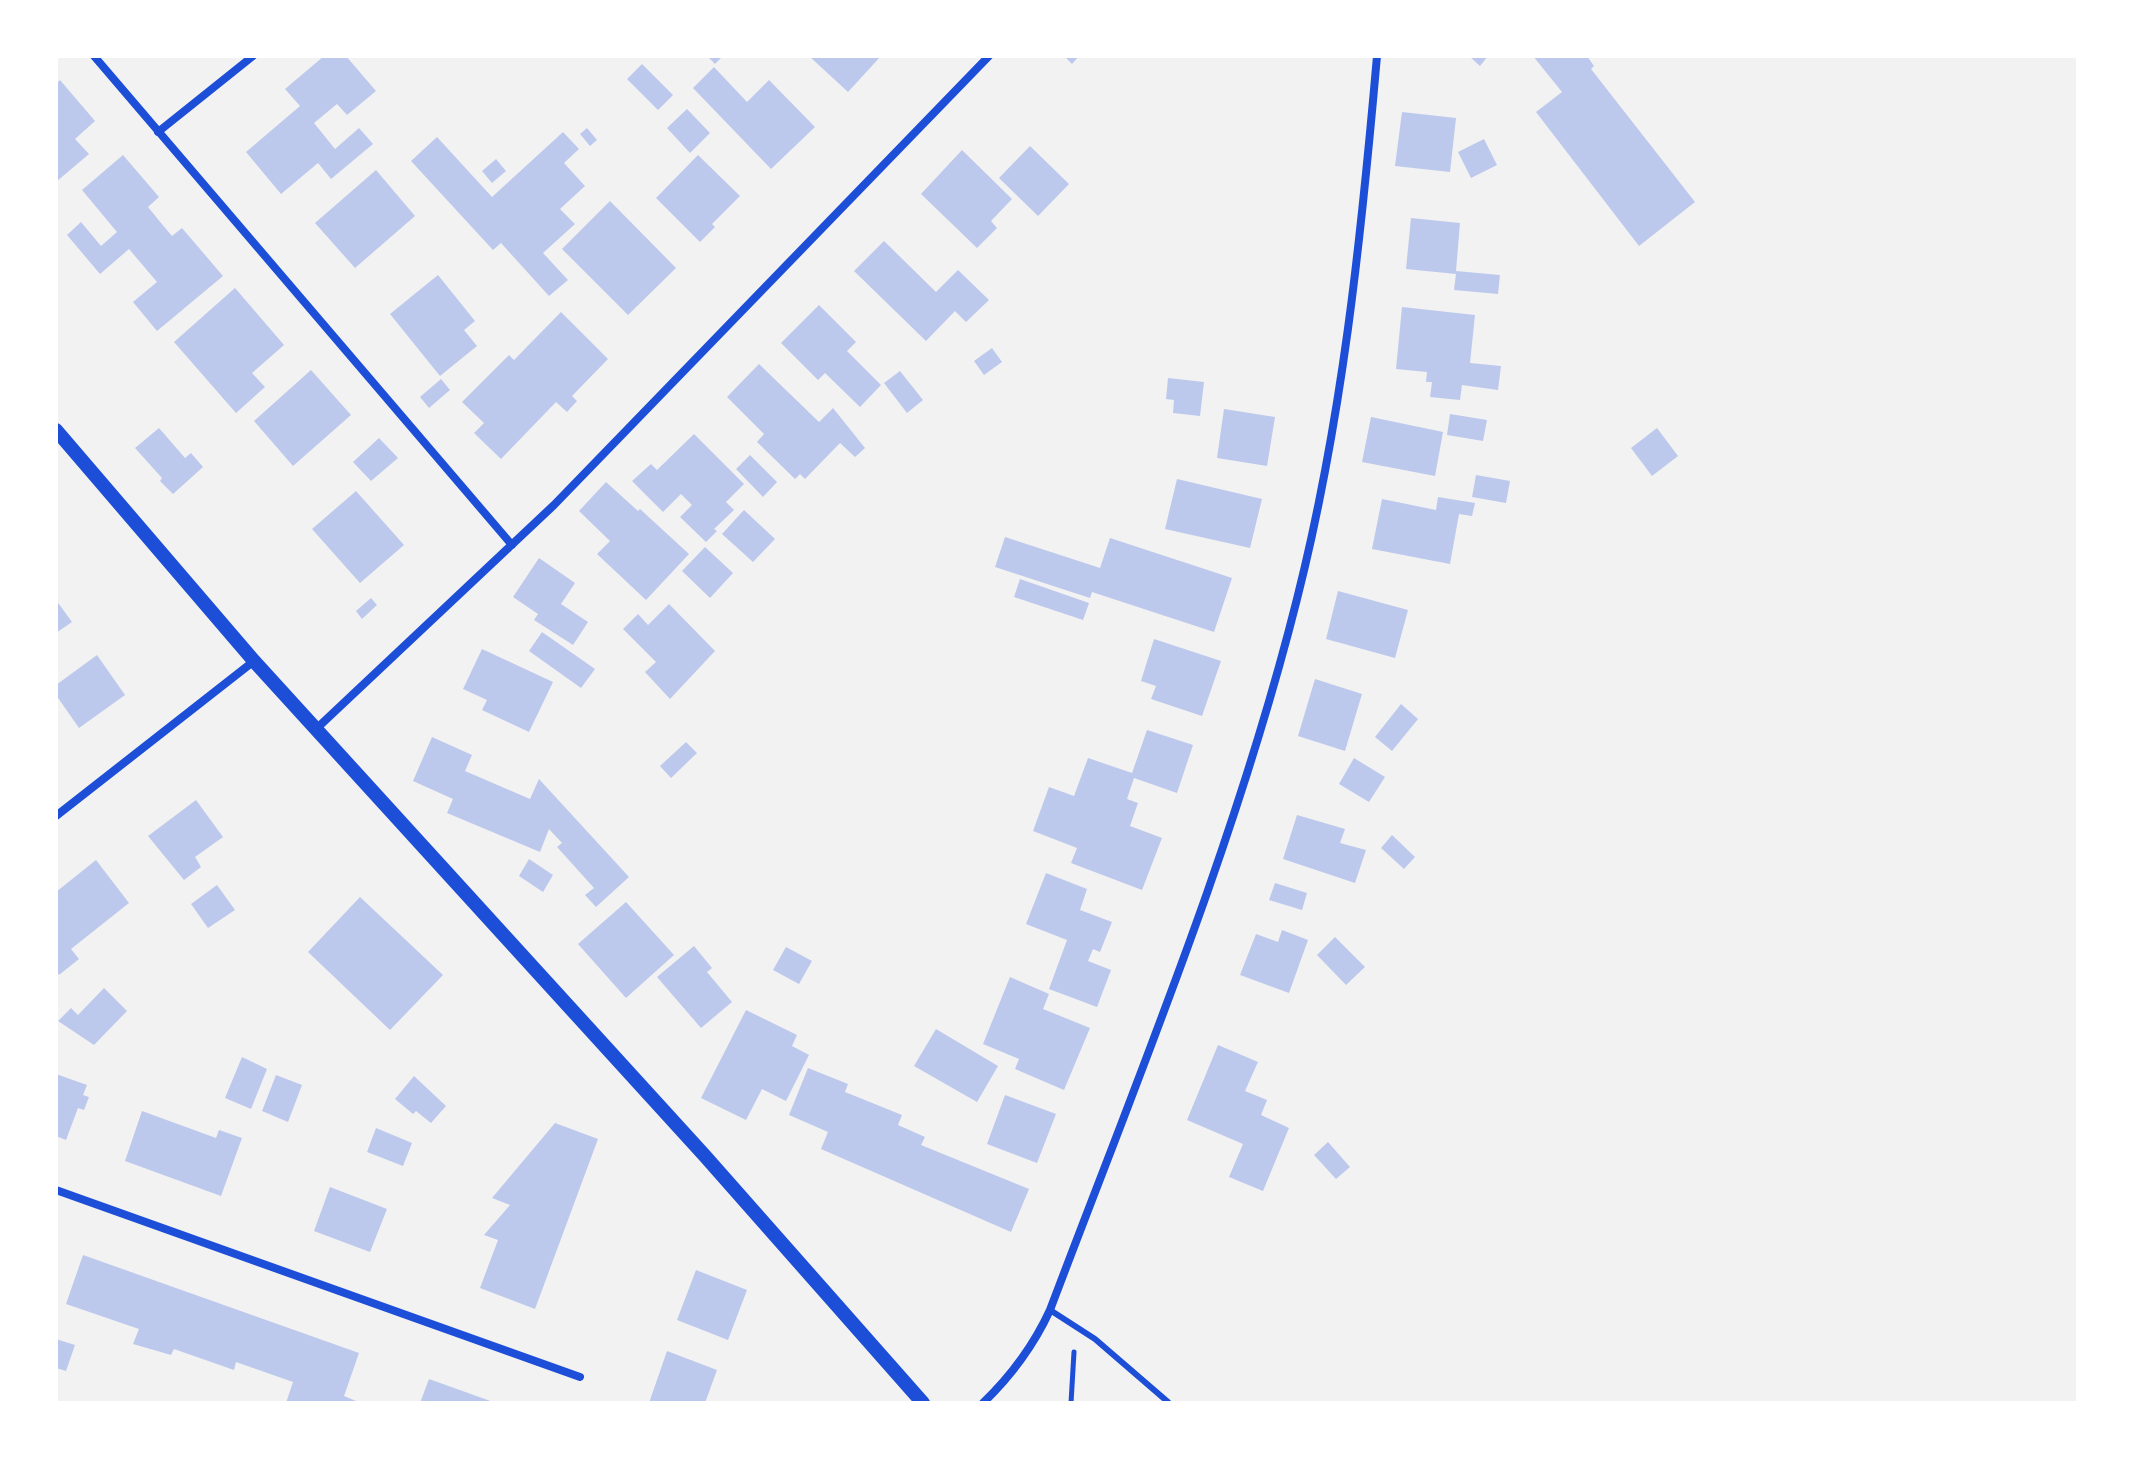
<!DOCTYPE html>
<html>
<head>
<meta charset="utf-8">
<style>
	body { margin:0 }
	#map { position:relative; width:2134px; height:1459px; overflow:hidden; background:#f2f2f2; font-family:Raleway,sans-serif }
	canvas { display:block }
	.frame { position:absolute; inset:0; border:58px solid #fff; pointer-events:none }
</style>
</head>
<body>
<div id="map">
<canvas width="2134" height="1459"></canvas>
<div class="frame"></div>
</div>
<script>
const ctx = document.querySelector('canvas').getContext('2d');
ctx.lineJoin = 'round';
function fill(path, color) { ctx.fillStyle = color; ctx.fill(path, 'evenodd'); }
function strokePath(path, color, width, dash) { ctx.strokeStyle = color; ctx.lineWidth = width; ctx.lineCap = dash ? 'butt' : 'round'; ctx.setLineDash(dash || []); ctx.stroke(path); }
const building = new Path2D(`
	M324 56H346L376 91 347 115 337 104 314 123 335 149 359 128 373 144 331 179 318 163 281 194 246 152 300 106 285 89Z
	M707 56H723L715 64Z
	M809 56H881L848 92Z
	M1064 56H1079L1072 64Z
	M1469 56H1488L1480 66Z
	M1533 56H1587L1594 66 1591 69 1695 202 1639 246 1536 112 1562 92Z
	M642 64 673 95 658 110 627 79Z
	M714 67 747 102 769 80 815 127 771 169 693 88Z
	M60 80 95 121 75 139 89 154 56 182V84Z
	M687 109 710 133 690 153 667 128Z
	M1402 112 1456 118 1450 172 1395 166Z
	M587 128 597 140 590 146 580 134Z
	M563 132 579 149 564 163 585 186 560 209 575 224 543 253 568 280 549 296 501 243 493 250 411 161 437 137 492 197Z
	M1484 139 1497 165 1471 178 1458 152Z
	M1030 146 1069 184 1038 216 999 178Z
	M962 150 1012 199 991 221 997 228 977 248 921 194Z
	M123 155 159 197 148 207 161 223 172 236 182 228 223 276 157 331 133 302 157 282 129 249 100 274 67 235 81 222 101 246 117 232 82 190Z
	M698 155 740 196 712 224 715 227 700 242 656 198Z
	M496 159 506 171 492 183 482 171Z
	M376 170 415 216 355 268 315 223Z
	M610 201 676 268 628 315 562 249Z
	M1411 218 1460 223 1456 271 1500 275 1498 294 1454 290 1456 274 1406 269Z
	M884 241 936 292 958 270 989 300 966 322 955 311 926 341 854 271Z
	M438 275 475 321 464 330 477 346 440 376 390 314Z
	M235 288 284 345 252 373 265 387 236 413 174 342Z
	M819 305 856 342 847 351 881 385 860 407 825 373 818 380 781 343Z
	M1402 307 1475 315 1470 363 1501 366 1498 390 1462 385 1460 400 1430 397 1432 382H1426L1427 372 1396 369Z
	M561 312 608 359 572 396 577 401 567 412 556 402 501 459 474 433 484 423 462 402 509 355 514 360Z
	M992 348 1002 362 984 375 974 361Z
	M759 364 819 422 833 408 865 448 855 457 840 443 805 479 800 474 795 479 757 442 764 434 727 397Z
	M311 370 351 415 293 466 254 421Z
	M900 371 923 400 907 413 884 383Z
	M1168 378 1204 382 1200 416 1173 413 1174 400 1166 399Z
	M441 379 450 390 429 408 420 397Z
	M1224 409 1275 417 1267 466 1217 458Z
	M1450 414 1487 420 1483 441 1447 435Z
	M1371 417 1443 432 1435 476 1362 462Z
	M159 428 185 458 191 453 203 467 173 494 160 481 162 478 135 448Z
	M1657 428 1678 456 1652 476 1631 448Z
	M694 434 744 484 726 502 734 510 714 529 717 531 706 542 680 517 692 505 681 494 663 512 632 481 651 464 657 470Z
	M379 438 398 458 371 481 353 462Z
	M750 455 777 482 763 497 736 469Z
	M1476 475 1510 481 1506 503 1472 497Z
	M1177 479 1262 499 1250 548 1165 529Z
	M606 482 638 511 640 509 689 554 646 600 597 554 610 541 579 511Z
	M356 491 404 545 360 583 312 529Z
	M1438 497 1475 503 1472 516 1459 514 1450 564 1372 549 1382 499 1436 510Z
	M744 510 775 539 753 562 722 534Z
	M1005 537 1100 568 1110 538 1232 578 1214 632 1092 592 1090 598 995 567Z
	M705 547 733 573 710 598 682 571Z
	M539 558 575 583 561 604 588 622 573 645 534 620 538 614 513 597Z
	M1020 579 1089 603 1083 620 1014 597Z
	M1338 591 1408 610 1395 658 1326 639Z
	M371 598 377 605 362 619 356 611Z
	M56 600 72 622 56 633Z
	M669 604 715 651 670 699 645 672 656 662 623 629 638 614 648 625Z
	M542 632 595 669 581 688 529 651Z
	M1154 639 1221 661 1202 716 1151 699 1156 686 1141 681Z
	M482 649 553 682 529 732 482 710 487 700 463 689Z
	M97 655 125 695 79 728 56 695V685Z
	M1315 679 1362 694 1345 751 1298 736Z
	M1401 704 1418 719 1392 751 1375 737Z
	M1147 730 1193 745 1177 793 1134 778 1127 799 1138 803 1130 826 1162 838 1142 890 1071 863 1077 848 1033 831 1049 787 1074 796 1088 758 1132 773Z
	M432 737 472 755 465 771 530 799 539 779 629 877 596 907 585 895 594 888 557 847 562 843 549 829 540 852 447 813 453 799 413 781Z
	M686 742 697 753 671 778 660 766Z
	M1354 758 1385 777 1369 802 1339 784Z
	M196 800 223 837 195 857 201 867 184 880 148 836Z
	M1297 815 1345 829 1340 843 1366 850 1355 883 1283 859Z
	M1392 835 1415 857 1404 869 1381 848Z
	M529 859 553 875 543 892 519 876Z
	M96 860 129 903 71 949 79 959 59 975 56 971V892Z
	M1046 873 1087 889 1080 910 1112 922 1100 952 1093 949 1088 961 1111 970 1097 1007 1049 989 1067 940 1026 924Z
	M1275 883 1307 893 1302 910 1269 900Z
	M217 885 235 910 208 928 191 904Z
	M360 897 443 975 390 1030 308 952Z
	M626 902 674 955 626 998 578 944Z
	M1282 930 1308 940 1289 993 1240 975 1256 934 1278 942Z
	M1335 937 1365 967 1346 985 1317 955Z
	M694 946 712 968 707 972 732 1002 701 1028 657 977Z
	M786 947 812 961 799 984 773 970Z
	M1010 977 1049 994 1043 1009 1090 1028 1064 1090 1015 1069 1019 1059 983 1044Z
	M104 988 127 1011 94 1045 58 1021 71 1008 78 1015Z
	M746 1010 797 1035 792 1046 809 1055 786 1101 762 1089 746 1120 701 1098Z
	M936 1029 998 1066 977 1102 914 1066Z
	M1218 1045 1258 1062 1245 1091 1267 1100 1261 1115 1289 1128 1263 1191 1229 1177 1243 1144 1187 1120Z
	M242 1057 267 1069 251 1109 225 1098Z
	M808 1068 848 1084 845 1092 902 1115 898 1125 925 1137 921 1145 1029 1189 1011 1232 821 1149 828 1132 789 1115Z
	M56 1074 87 1085 83 1095 89 1097 84 1110 78 1108 66 1140 56 1136Z
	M276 1075 302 1085 288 1122 262 1111Z
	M414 1076 446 1106 431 1123 416 1111 413 1114 395 1099Z
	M1005 1095 1056 1114 1037 1163 987 1144Z
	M142 1111 216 1138 219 1130 242 1138 221 1196 125 1161Z
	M555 1123 598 1139 535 1309 480 1288 498 1240 484 1235 510 1205 492 1198Z
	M376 1128 412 1143 403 1166 367 1152Z
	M1328 1142 1350 1167 1336 1179 1314 1155Z
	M330 1187 387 1209 370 1252 314 1231Z
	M83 1255 359 1353 344 1396 361 1403H286L293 1382 236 1362 234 1370 174 1349 171 1355 133 1344 139 1329 66 1304Z
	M696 1270 747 1290 728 1340 677 1320Z
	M56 1339 75 1345 66 1371 56 1368Z
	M667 1351 717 1370 705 1403H649Z
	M429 1379 496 1403H420Z`);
const path = new Path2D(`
	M1071 1403 1074 1352`);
const service = new Path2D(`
	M1050 1310 1095 1339 1168 1402`);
const minor = new Path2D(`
	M94 56 512 545
	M158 132 253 56
	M315 730 554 505 989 56
	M56 816 254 661
	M56 1190 580 1377
	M983 1403C1012 1375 1033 1347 1050 1310 1138 1077 1236 842 1297 599 1342 421 1361 239 1377 56`);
const tertiary = new Path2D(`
	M56 430 254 661 705 1156 923 1403`);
fill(building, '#bdc9ec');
strokePath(path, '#1d4ed8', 5);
strokePath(service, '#1d4ed8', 6);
strokePath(minor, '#1d4ed8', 8);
strokePath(tertiary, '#1d4ed8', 14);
</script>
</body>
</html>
